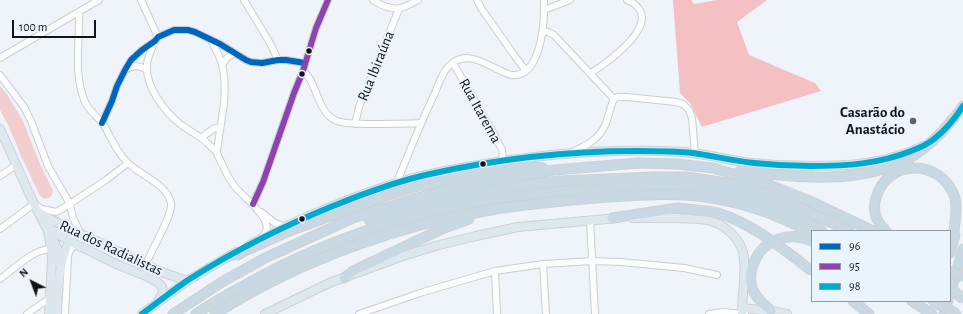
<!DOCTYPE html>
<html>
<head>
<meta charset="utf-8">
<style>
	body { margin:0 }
	#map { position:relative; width:963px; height:314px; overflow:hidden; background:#eef4f9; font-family:"Alegreya Sans",sans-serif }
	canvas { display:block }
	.legend { position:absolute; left:811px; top:230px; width:140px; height:72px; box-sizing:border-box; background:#eaf4fd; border:1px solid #939aa1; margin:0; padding:5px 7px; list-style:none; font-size:12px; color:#101417 }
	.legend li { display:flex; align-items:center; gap:8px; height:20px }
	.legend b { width:20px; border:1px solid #939aa1 }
	.north { position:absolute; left:12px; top:262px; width:40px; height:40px; -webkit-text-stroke:3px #eaf4fd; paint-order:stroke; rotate:318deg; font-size:11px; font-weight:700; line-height:16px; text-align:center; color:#101417 }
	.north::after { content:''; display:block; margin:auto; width:14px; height:18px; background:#101417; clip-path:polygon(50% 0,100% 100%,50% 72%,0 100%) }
	.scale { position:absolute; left:12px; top:20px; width:84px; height:18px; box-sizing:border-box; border:2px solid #101417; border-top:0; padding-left:5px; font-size:12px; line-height:14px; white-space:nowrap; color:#101417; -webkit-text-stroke:3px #eaf4fd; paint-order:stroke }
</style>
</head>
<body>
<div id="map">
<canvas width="963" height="314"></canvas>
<ul class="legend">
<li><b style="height:5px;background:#0065bd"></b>96</li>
<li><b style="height:5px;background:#8e44ad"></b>95</li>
<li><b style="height:5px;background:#00a9ce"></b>98</li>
</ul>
<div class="north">N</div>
<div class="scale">100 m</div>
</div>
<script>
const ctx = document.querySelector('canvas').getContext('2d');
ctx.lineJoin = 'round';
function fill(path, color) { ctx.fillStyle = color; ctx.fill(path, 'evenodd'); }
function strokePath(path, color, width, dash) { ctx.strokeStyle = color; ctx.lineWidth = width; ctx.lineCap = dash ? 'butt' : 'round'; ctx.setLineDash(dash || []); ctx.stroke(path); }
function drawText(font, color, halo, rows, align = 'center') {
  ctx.font = font + ' "Alegreya Sans",sans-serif'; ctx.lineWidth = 4; ctx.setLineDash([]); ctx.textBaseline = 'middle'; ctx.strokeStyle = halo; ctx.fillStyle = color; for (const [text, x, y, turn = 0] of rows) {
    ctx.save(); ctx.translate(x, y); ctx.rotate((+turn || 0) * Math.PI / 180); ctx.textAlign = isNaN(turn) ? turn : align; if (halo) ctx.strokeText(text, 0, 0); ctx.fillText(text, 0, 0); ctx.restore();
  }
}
const green = new Path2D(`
	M0 86 7 94 23 121 40 164 53 191C53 196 49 198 45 199L40 196 22 158 8 125 0 110Z`);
const forest = new Path2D(`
	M673 0H691L694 4 717 0H767L737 22 749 55 815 83 821 91 702 127 690 103 680 93Z`);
const minor = new Path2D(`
	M141 0 158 37
	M244 0 270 43 278 60
	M373 0C380 5 392 10 400 8 406 7 412 3 418 0
	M477 0 481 8 514 55 526 71
	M544 10V0
	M79 12C80 42 73 74 85 102 89 111 97 116 103 124 107 129 109 136 113 142 118 152 126 162 134 168 146 177 168 187 171 203 173 215 151 251 146 264
	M543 31 548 32 554 35 614 99
	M211 40C215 48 220 56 222 65 226 80 225 102 222 117 221 126 219 135 218 144 218 147 216 151 217 153 218 157 221 161 222 164 226 173 230 181 236 188 244 197 278 223 263 236
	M155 41C152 48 148 56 147 64 145 86 164 111 180 124 187 129 194 133 201 138 207 142 212 148 217 152
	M0 58 99 0
	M453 63 494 134 502 150 503 160
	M222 65 227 58 234 53
	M125 70C133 65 139 65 147 70
	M303 71C313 78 316 96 322 106 325 113 330 118 337 121 345 124 356 123 365 124 383 124 402 124 421 123
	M591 73C605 64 654 30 639 9 636 4 632 2 627 0
	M0 75 24 107 31 121 48 166 70 204 73 218 81 234
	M102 123 112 101 117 86 125 70 131 60 142 50 155 41 158 37 174 30H188L195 32 220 44 246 60 251 62 262 63 278 60H286L305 63
	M355 124 359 107 399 9
	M201 138 213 129 220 127
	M572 152C586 146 600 139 606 123 609 115 610 107 614 99L618 97H627L676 102 683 104 689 110 692 118 695 154
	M0 176 16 165
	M397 182C409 152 421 122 435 93 438 85 443 71 449 66 465 50 482 62 499 70 503 72 508 75 513 75 539 77 544 28 544 10L570 0
	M253 204 263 182 294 93 303 71 316 28 328 0
	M261 212 275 223 286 227
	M590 220 595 314
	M0 229 34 204 42 209 56 212 62 209 106 180 128 163
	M543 264 546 314
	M495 271 497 314
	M0 279C14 269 33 249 51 249
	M27 314 50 298
	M65 314 68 257 69 252 75 244
	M359 314 423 292 495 271 543 264 593 261 621 262 684 268 717 275
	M709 314 723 312 745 314`);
const major = new Path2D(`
	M0 129 34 204 48 231 51 249 52 260 49 314
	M40 213 48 218 81 234 162 272 187 281
	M632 218C647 218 663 218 678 218 689 219 701 218 711 221 725 225 739 238 743 252 747 272 742 293 742 313
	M46 224C59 237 74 244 90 251 101 256 111 262 121 266 132 271 156 277 162 287 164 292 161 297 158 301
	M52 237 57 248 60 264
	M248 246C268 234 290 224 311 215 339 203 367 192 396 183 419 176 443 171 467 167 538 154 610 148 683 152 706 154 728 160 751 163 771 165 791 166 811 166 849 166 888 164 923 146
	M742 308 771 311 787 314
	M57 314C58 294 58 270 65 251 66 246 70 242 73 238
	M142 314 187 281 236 252
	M265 314 329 283 403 256 439 245 476 236 518 227 618 218`);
const highway = new Path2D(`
	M740 171C793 177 856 185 906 160 919 153 931 143 942 132 949 123 957 115 963 106
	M612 218 678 208
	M369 220 436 201 458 196 514 186 560 181 653 177H686L714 181 744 187 776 198 805 210 849 231
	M886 231C876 222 872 211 876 198 887 158 942 158 955 198 958 209 954 228 953 240
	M950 253 955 235
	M232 255H238L245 251 289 231 385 196 414 187 477 173 535 167 543 168
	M344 278 353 271 444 228 469 219
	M950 294 963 249
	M853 301 869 314
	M912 301 932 314
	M771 311C764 304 754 297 752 287 749 278 751 269 755 260 765 239 790 231 812 241
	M173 314 222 282 265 258 307 239 353 218 417 198 459 187 497 179 554 170 638 163 677 164 713 168 767 184 810 201 873 231
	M196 314C212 303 228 294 245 285 332 236 430 206 530 194 552 192 574 190 596 189 634 186 673 181 711 188 741 194 775 205 802 219 809 223 815 227 822 231
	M215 314C297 261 400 224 496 209 529 204 563 201 596 198 625 196 655 193 684 195 725 197 777 212 812 234
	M944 314 948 301`);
const highwayBridge = new Path2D(`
	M678 208C691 210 705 210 718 213 753 224 783 249 812 271
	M950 270 963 277
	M950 288 963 299
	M932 301 957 314`);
const bus1 = new Path2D(`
	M102 123 112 101 117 86 125 70 131 60 142 50 155 41 158 37 174 30H188L195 32 220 44 246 60 251 62 262 63 278 60H286L305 63`);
const bus2 = new Path2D(`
	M253 204 263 182 294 93 303 71 316 28 328 0`);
const bus3 = new Path2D(`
	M142 314C157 303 172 291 188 280 234 251 283 226 333 206 365 193 397 181 430 174 497 159 566 151 636 151 655 151 674 151 693 153 713 156 734 161 754 163 773 165 792 166 811 166 846 166 879 164 911 151 919 148 928 144 934 139 944 131 956 117 963 106`);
const markers = [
	[309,51,3.5,"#101417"],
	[302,74,3.5,"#101417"],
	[913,121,4,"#5e6266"],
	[483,164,3.5,"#101417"],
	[302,219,3.5,"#101417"]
];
const streetNames = [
	["Rua Ibiraúna",376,66,-68],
	["Rua Itarema",480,111,61],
	["Rua dos Radialistas",111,248,25]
];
const poiNames = [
	["Casarão do",905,112],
	["Anastácio",905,129]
];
fill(green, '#f2ced0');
fill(forest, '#f4c0c3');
strokePath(minor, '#cacfd2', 8);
strokePath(major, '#cdd1d3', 10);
strokePath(highway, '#cdd1d3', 11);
strokePath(minor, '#fcfdfe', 6);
strokePath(major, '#dde7ee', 8);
strokePath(highway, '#c9d9e4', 9);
strokePath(highwayBridge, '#cdd1d3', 11, []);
strokePath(highwayBridge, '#c9d9e4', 9);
strokePath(bus1, '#0065bd', 6);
strokePath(bus2, '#8e44ad', 6);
strokePath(bus3, '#00a9ce', 6);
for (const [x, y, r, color] of markers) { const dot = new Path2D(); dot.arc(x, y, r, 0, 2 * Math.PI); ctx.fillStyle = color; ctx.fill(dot); strokePath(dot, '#eaf4fd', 1.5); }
drawText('15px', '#101417', '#eaf4fd', streetNames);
drawText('bold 15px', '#101417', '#eaf4fd', poiNames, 'right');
</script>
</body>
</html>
